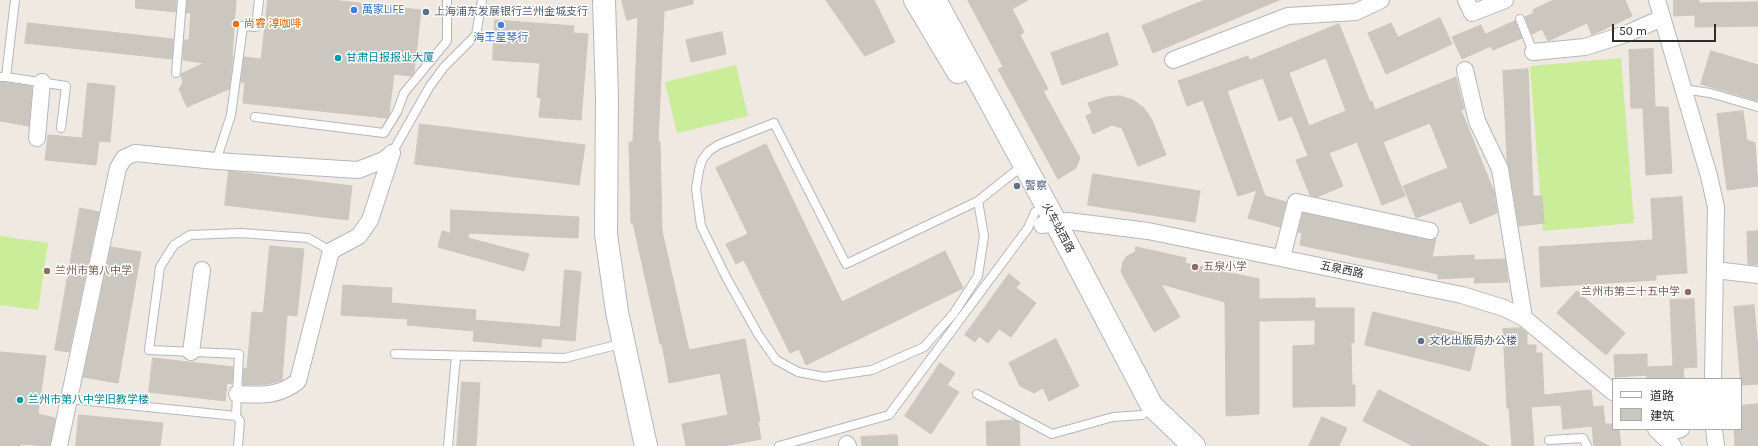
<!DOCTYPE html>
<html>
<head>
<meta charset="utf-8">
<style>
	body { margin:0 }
	#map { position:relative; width:1758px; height:446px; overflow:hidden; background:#efe9e1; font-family:Karla,"Noto Sans SC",sans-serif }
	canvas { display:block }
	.legend { position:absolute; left:1612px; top:378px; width:130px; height:52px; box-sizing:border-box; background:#fff; border:1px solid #ababab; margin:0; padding:5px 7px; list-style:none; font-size:12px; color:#2e2e2e }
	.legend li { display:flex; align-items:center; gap:8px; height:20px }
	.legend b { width:20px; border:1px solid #ababab }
	.scale { position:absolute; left:1612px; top:24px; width:104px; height:18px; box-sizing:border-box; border:2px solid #2e2e2e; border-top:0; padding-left:5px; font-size:12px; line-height:14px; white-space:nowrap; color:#2e2e2e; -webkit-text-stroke:3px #fff; paint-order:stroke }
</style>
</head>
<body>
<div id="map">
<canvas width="1758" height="446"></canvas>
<ul class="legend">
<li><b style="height:5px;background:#fff"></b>道路</li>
<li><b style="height:11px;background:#cbc7bf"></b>建筑</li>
</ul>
<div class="scale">50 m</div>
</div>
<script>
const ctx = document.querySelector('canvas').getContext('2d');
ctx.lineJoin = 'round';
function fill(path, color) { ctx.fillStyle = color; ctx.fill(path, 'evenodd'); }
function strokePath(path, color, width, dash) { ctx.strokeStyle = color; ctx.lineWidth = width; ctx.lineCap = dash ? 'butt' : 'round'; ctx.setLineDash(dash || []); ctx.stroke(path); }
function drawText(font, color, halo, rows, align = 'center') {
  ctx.font = font + ' Karla,"Noto Sans SC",sans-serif'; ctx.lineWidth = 3; ctx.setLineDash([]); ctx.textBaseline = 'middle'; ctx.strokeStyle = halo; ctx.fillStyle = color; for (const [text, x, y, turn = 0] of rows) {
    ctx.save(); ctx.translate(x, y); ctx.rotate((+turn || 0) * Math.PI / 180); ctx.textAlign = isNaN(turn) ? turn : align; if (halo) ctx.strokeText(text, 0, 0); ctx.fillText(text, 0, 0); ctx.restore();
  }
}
const pitch = new Path2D(`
	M1621 58 1634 223 1543 231 1530 66Z
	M736 65 748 116 677 133 665 82Z
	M0 236 48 243 38 310 0 305Z`);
const building = new Path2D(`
	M136 0H176V12L136 8Z
	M187 0H236L232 56H233L229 89 187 107 179 89 183 83 181 74 204 63 183 60 184 40H189L191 13H186Z
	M268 0H332L421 10 414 72 411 76 394 74 389 114 387 118 243 103 245 81 241 83 244 57 261 59Z
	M622 0H693V4L664 11 658 142H660L662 231 689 350 745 339 760 421 758 422 761 439 724 446H686L682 424 728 415 720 373 669 383 662 344H660L633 223H631L629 142H633L638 17 627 20Z
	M826 0H874L895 42 865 56Z
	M968 0H1028L1012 9 1024 32 1020 35 1048 89 1043 91 1080 158 1076 168 1058 179 998 69 1003 67Z
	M1205 0H1279L1153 53 1142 26Z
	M1554 0H1625L1632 16 1592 35 1587 23 1548 41 1542 29 1532 34 1525 17 1534 13 1533 10Z
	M1674 0H1699V3L1758 2V26L1695 27V15L1674 16Z
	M1440 18 1452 44 1386 74 1368 33 1391 23 1398 37Z
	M495 20 574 26 573 33 588 34 581 120 539 117 541 98 537 97 540 63 493 60Z
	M1515 21 1522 38 1493 50 1491 46 1462 59 1452 37 1481 25 1485 34Z
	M28 23 173 39 172 59 25 43Z
	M1339 24 1370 102 1372 101 1375 110 1456 77 1464 109 1461 110 1494 192 1497 213 1470 224 1461 201 1416 218 1403 186 1448 168 1430 123 1383 142 1405 196 1382 205 1357 142 1329 153 1343 186 1317 197 1310 195 1296 160 1308 156 1292 116 1279 121 1263 78 1227 91 1265 196 1286 202 1280 227 1248 218 1257 190 1238 196 1203 100 1187 106 1178 81 1248 56 1249 60ZM1326 58 1346 111 1309 126 1289 73Z
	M722 32 726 54 691 62 686 40Z
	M1108 33 1118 65 1062 85 1051 53Z
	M1653 49 1655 107H1668L1672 173 1646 175 1643 108H1631L1629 50Z
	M1711 51 1758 65V101L1701 84Z
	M1528 69 1533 196H1542L1544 223 1519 226 1509 167 1507 161 1503 71Z
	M0 82 32 86 29 126 0 121Z
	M88 83 115 86 110 142 99 141 96 165 45 160 48 135 82 138Z
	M1120 96 1133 100 1144 108 1152 120 1166 155 1138 166 1122 128 1112 125 1093 134 1086 116 1092 113 1088 103 1106 97Z
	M1743 111 1747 140 1755 143 1758 186 1727 190 1717 114Z
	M420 124 585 145 579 185 415 164Z
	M766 144 842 302 945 251 963 288 806 365 799 349 790 353 744 260 736 264 726 244 748 234 716 168Z
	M229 171 352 186 348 220 225 205Z
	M1093 174 1200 191 1195 222 1088 205Z
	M1682 197 1687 273 1656 275V280L1541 287 1539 247 1653 240 1651 199Z
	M80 208 99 212 69 352 55 350Z
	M451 210 579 217 578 238 469 233 468 238 529 254 524 271 438 247 442 231 450 233Z
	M1303 213 1428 240 1436 238 1432 257 1474 255V260L1505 259 1508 282 1474 283 1475 277 1438 279V274L1300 245 1302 233 1298 232Z
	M1758 231V265L1748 264 1747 232Z
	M270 246 304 249 297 316 287 315 282 380 268 384 243 385 244 368 247 369 252 312 263 313Z
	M111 247 141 252 118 383 83 377Z
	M1136 247 1186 258 1185 263 1259 279V299L1315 298V308H1354V343L1351 342 1352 385H1355V406L1293 407V346L1315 345V320L1259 321V414L1226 416 1225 302 1161 284 1180 317 1154 332 1121 272 1123 262 1126 257 1135 252Z
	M565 270 581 272 575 341 542 338 541 347 473 341 474 331 407 325 408 319 341 315 343 285 392 288 391 303 476 310 475 320 560 327Z
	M1009 274 1020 283 1016 288 1036 303 1011 337 999 329 988 343 979 336 975 342 965 335Z
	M1577 291 1625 333 1606 355 1557 313Z
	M1694 299 1697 367 1683 368 1684 379H1647V375L1615 377 1614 355 1647 354V367L1673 366 1670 300Z
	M1754 305 1758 349V384L1741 385 1734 307Z
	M1373 312 1478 337 1470 371 1365 345Z
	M1521 328 1527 333V345H1536V353H1542L1544 395 1591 390 1593 407 1603 406 1605 424H1613V429H1619L1621 446H1594L1592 426 1563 429 1561 405 1531 407 1534 446H1512L1509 408H1507L1503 329Z
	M1056 339 1079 386 1049 401 1043 388 1034 393 1020 386 1009 363Z
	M0 352 46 356 38 414 55 418 50 446 20 444V446H0Z
	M153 358 233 367 232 384 227 383 225 401 149 392Z
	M940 363 955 373 947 385 959 392 931 434 905 416Z
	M462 382 480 383 476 446H457Z
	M1379 390 1489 446H1413L1363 421Z
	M1758 404V446H1735L1734 429H1741V406Z
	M79 415 163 423 160 446H76Z
	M1322 417 1347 428 1339 446H1309Z
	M1015 420 1019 422 1020 446H987L986 422Z
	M897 435 898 446H862L861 437Z`);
const lane = new Path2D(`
	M1520 19 1533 52
	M176 73 182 0
	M0 77H6L15 0
	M6 77 66 86 61 128
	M1683 89 1710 93 1758 107
	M255 117 384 133 397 112 404 93 447 41V0
	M392 153 430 86 444 67 476 35 482 0
	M216 161 231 115 243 26 256 27 259 0
	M978 201 846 264 774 123 718 145 709 151 702 160 699 170 696 189 701 226 726 277 758 334 776 360 798 372 824 377 872 370 924 347 954 313 978 276 984 236 978 201 1017 170
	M395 354 565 358 624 343
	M977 394 1052 434 1113 417 1142 415
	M69 399 236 416 239 354 149 350 160 267 174 245 190 235 241 233 308 238 331 251
	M236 416 240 421 238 446
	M1549 440 1583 438 1587 446
	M448 446 456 356
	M779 446 889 415 1028 228 1035 212`);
const street = new Path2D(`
	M1466 0 1472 13 1505 0
	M1657 0 1709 176 1716 207 1713 379
	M1533 52 1585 47 1626 34 1662 18
	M1173 60 1288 16 1356 12 1381 0
	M1465 70 1477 121 1500 169 1524 318
	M37 138 42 82
	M1042 225 1068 221 1148 231 1462 295 1504 308 1524 318 1613 392
	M1282 257 1296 202 1430 231
	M1715 270 1758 275
	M191 352 202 270
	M237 394C260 395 279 397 298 381L331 251 359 236 370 220 392 153
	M1656 429 1673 446
	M1714 429 1716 446
	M1663 435 1681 429
	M847 444 848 446
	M59 446 118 168 124 158 135 153 216 161 358 170 384 160 392 153`);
const secondary = new Path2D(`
	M604 0 607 98 606 234 617 312 646 446
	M915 0 958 72
	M935 0 1056 223 1152 406 1194 446`);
const markers = [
	[354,10,4,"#3f7fe0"],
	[426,12,4,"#5c6f8a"],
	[236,24,4,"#e8710a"],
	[501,25,4,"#3f7fe0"],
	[338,58,4,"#0f9aa8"],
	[1017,186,4,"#5c6f8a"],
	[1195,267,4,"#8d6e63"],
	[47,271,4,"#8d6e63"],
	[1688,292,4,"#8d6e63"],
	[1421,341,4,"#5c6f8a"],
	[20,400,4,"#0f9aa8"]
];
const shopNames = [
	["萬家LiFE",362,10],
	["海王星琴行",501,38,"center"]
];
const serviceNames = [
	["上海浦东发展银行兰州金城支行",434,12],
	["警察",1025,186],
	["文化出版局办公楼",1429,341]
];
const foodNames = [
	["尚睿 淳咖啡",244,24]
];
const cultureNames = [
	["甘肃日报报业大厦",346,58],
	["兰州市第八中学旧教学楼",28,400]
];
const streetNames = [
	["火车站西路",1058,228,62],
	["五泉西路",1342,270,12]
];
const educationNames = [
	["五泉小学",1203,267],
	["兰州市第八中学",55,271],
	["兰州市第三十五中学",1680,292,"right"]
];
fill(pitch, '#c9ed99');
fill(building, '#cbc7bf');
strokePath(building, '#cbc5ba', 1);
strokePath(lane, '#b4b7c1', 10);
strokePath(street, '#b4b7c1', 18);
strokePath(secondary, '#b4b7c1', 24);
strokePath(lane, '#fff', 8);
strokePath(street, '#fff', 16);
strokePath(secondary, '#fff', 22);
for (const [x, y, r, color] of markers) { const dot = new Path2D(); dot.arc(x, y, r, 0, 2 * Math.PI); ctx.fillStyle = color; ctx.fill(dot); strokePath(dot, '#fff', 1.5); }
drawText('11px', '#366cbe', '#fff', shopNames, 'left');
drawText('11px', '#4e5e75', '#fff', serviceNames, 'left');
drawText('11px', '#c56008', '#fff', foodNames, 'left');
drawText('11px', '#0d838f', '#fff', cultureNames, 'left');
drawText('11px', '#2e2e2e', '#fff', streetNames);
drawText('11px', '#785e54', '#fff', educationNames, 'left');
</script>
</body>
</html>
